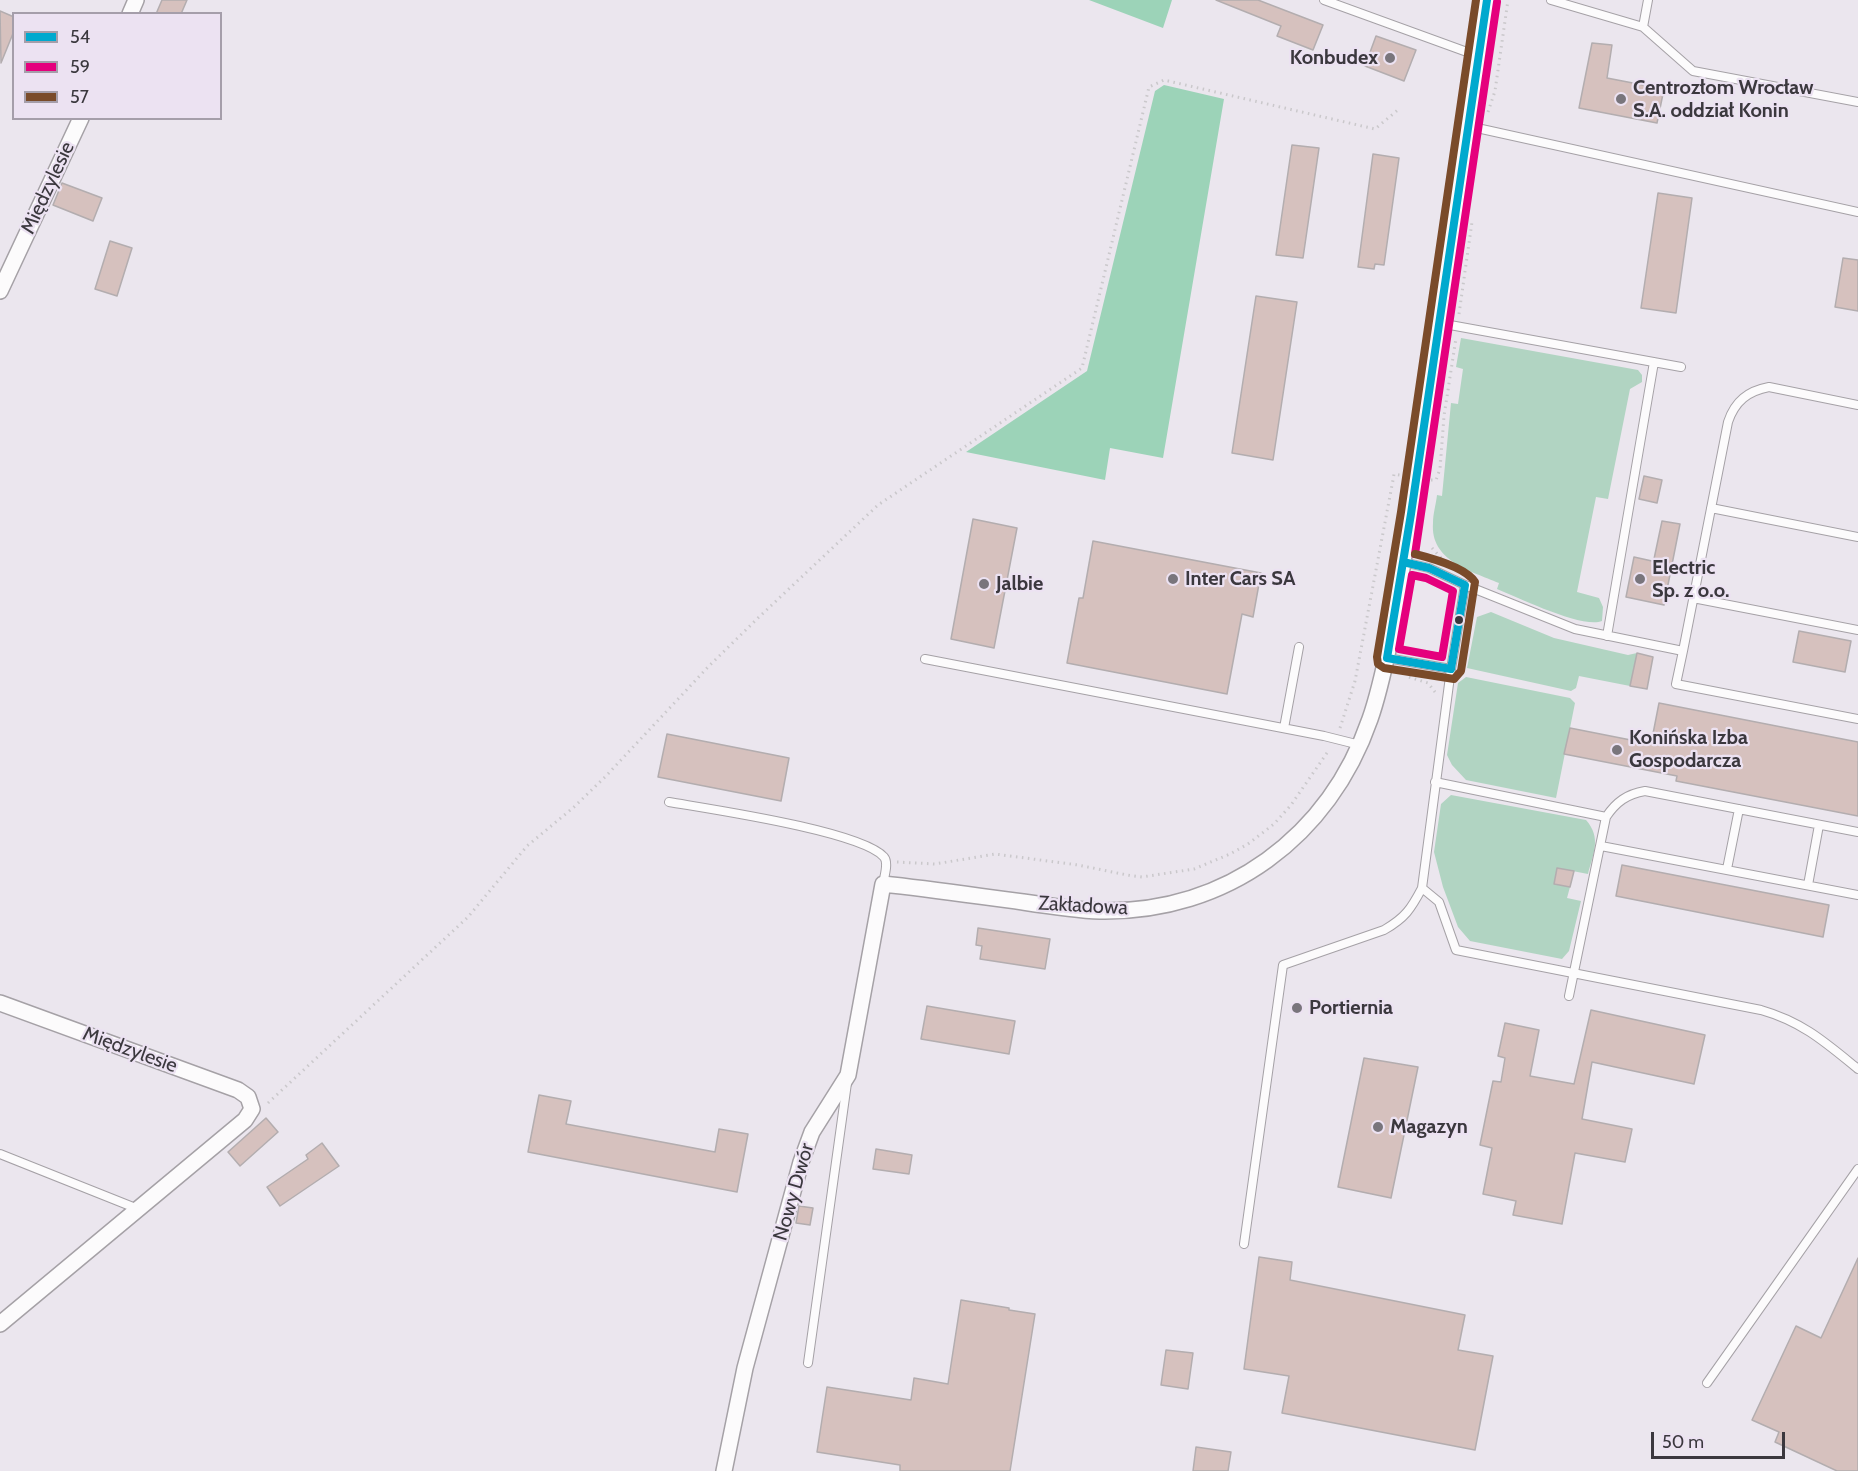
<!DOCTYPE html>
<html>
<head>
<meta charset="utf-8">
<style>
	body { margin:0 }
	#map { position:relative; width:1858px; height:1471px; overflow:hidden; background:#ebe6ee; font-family:Cabin,sans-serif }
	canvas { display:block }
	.legend { position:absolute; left:12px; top:12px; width:210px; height:108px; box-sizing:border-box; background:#ece2f2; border:2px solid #a59eaa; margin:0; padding:8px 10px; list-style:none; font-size:18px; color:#3b383e }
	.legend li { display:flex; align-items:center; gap:12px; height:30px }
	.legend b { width:30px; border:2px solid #a59eaa }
	.scale { position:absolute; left:1651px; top:1432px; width:134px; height:27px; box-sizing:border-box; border:3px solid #3b383e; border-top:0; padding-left:8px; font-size:18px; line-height:21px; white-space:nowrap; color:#3b383e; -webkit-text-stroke:4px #ece2f2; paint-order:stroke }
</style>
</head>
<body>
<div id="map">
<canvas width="1858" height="1471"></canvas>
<ul class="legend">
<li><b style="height:8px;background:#00a9ce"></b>54</li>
<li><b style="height:8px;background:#e5007d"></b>59</li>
<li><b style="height:8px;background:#7a4b2a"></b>57</li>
</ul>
<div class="scale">50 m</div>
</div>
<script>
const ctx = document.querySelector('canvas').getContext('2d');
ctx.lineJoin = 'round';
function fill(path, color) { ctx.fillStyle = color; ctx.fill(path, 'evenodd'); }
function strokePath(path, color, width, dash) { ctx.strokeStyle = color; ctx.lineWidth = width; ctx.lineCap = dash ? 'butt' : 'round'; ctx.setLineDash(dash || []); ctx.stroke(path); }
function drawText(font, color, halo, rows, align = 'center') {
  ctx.font = font + ' Cabin,sans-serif'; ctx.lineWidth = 4.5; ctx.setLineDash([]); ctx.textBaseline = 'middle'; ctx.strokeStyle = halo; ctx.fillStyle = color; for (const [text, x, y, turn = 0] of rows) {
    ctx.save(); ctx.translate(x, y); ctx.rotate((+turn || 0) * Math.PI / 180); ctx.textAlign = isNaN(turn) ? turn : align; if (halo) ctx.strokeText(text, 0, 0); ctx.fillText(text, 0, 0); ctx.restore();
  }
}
const green = new Path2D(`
	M1461 338 1638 370 1642 375V382L1630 389 1608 499 1596 497 1577 592 1599 598 1603 607 1602 621C1583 629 1519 598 1497 589L1499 583C1471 571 1430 561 1433 523 1433 514 1436 504 1437 495L1442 496 1451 403 1458 404 1463 369 1456 367Z
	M1491 612 1554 638 1628 655 1637 653 1630 686 1579 676 1576 688 1571 691 1467 668 1477 617Z
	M1466 677 1570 698 1575 703 1556 798 1466 780 1452 765 1447 755 1458 683Z
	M1451 795 1586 820C1602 838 1593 854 1588 874L1557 868 1554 884 1570 887 1567 898 1581 901 1569 951 1562 959 1470 941 1458 927 1443 887 1434 852 1441 804Z`);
const forest = new Path2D(`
	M1089 0H1172L1163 28Z
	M1164 85 1224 99 1163 458 1110 448 1105 480 966 452 1087 371 1155 91Z`);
const building = new Path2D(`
	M162 0H187L181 14H156Z
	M1216 0H1258L1323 25 1313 50 1277 36 1281 26Z
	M0 11 14 17V31L1 63Z
	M1376 36 1416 50 1404 81 1365 66Z
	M1592 43 1612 45 1607 78 1664 89 1657 123 1579 108Z
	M1292 145 1319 148 1303 258 1276 255Z
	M1373 154 1399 158 1384 265 1375 264 1374 269 1358 267Z
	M62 183 102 198 93 221 53 205Z
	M1658 193 1692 198 1676 313 1641 308Z
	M110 241 132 248 117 296 95 289Z
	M1843 258 1858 260V311L1835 307Z
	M1256 296 1297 302 1273 460 1232 453Z
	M1644 476 1662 480 1657 503 1639 499Z
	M973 519 1017 528 994 648 951 639Z
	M1662 521 1680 524 1664 605 1626 597 1634 557 1652 561 1654 559Z
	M1093 541 1261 573 1253 617 1242 614 1227 694 1067 663 1079 598H1083Z
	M1799 631 1851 641 1845 672 1793 662Z
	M1637 653 1653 657 1647 689 1630 686Z
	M1659 703 1858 742V816L1676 781 1677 776 1564 754 1570 728 1651 744Z
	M667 734 789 758 781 801 658 777Z
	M1622 865 1829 905 1823 937 1616 896Z
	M1557 868 1574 871 1570 887 1554 884Z
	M978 928 1050 939 1045 969 980 959 982 946 976 945Z
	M927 1006 1015 1021 1009 1054 921 1039Z
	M1591 1010 1705 1035 1694 1084 1592 1062 1582 1119 1632 1129 1625 1162 1575 1153 1562 1224 1513 1215 1516 1201 1483 1194 1492 1148 1480 1145 1493 1081 1501 1082 1505 1058 1498 1056 1505 1023 1539 1030 1530 1076 1574 1084Z
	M1364 1058 1418 1067 1391 1198 1338 1187Z
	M539 1095 571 1101 566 1124 715 1152 719 1129 748 1134 737 1192 528 1152Z
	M266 1118 278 1132 240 1166 228 1152Z
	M322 1143 339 1166 280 1206 267 1187 308 1159 306 1155Z
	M876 1149 912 1155 909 1174 873 1169Z
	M799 1206 813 1208 810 1225 796 1223Z
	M1259 1257 1292 1262 1290 1280 1465 1315 1458 1350 1493 1356 1475 1450 1282 1413 1289 1376 1244 1369Z
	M1858 1258V1471H1837L1775 1442 1779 1432 1752 1420 1796 1326 1821 1338Z
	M961 1300 1009 1308V1310L1035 1314 1010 1471H900V1465L817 1452 827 1387 911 1400 914 1378 948 1384Z
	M1166 1350 1193 1353 1188 1389 1161 1385Z
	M1196 1447 1231 1452 1228 1471H1193Z`);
const path = new Path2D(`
	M1488 112 1495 91 1508 0
	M1459 314 1472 222
	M1431 480H1436L1440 469 1444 416 1456 338
	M1432 548 1443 560
	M1409 677 1428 683 1435 692
	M1340 728 1355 681 1393 480 1394 474 1400 475
	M897 862 935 864 995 854 1078 865 1127 875 1142 877 1194 869 1230 854 1248 844 1274 824 1291 805 1329 750
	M268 1103 468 917 527 846 574 807 606 776 708 667 758 618 878 505 1082 368 1149 87 1164 80 1375 129 1399 109`);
const lane = new Path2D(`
	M1324 0 1478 56
	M1551 0 1643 27 1693 71 1858 102
	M1643 27 1648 0
	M1468 126 1858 212
	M1439 323 1681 367
	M1711 508 1858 537
	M1465 585 1575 629 1683 651 1676 684 1858 719
	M1693 598 1858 630
	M1607 636 1654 362
	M1683 651 1728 422C1735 401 1748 391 1769 387L1858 405
	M1387 658 1451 669 1465 585 1429 568 1403 562
	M925 659 1324 736 1360 745
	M1284 728 1299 647
	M1435 782 1606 817 1569 996
	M669 802C709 809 861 831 884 857 889 863 884 877 883 884
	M1606 817C1616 802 1627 794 1645 791L1858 832
	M1601 846 1858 895
	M1727 869 1739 809
	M1808 885 1819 825
	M1422 888 1439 902 1456 950 1761 1010C1803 1022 1826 1043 1858 1069
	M0 1154 138 1209
	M1244 1244 1283 965 1384 930C1405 918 1411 909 1422 888L1451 669
	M808 1363 847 1083
	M1707 1383 1858 1169`);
const street = new Path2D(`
	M130 14 136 0
	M0 291 81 118
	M0 1003 238 1090 248 1097 252 1109 245 1120 0 1324
	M724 1471 745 1368 801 1162 812 1132 848 1075 883 884C930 889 977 896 1023 902 1049 906 1075 910 1100 911 1227 913 1329 837 1370 719 1381 688 1387 654 1394 622L1487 0`);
const bus1 = new Path2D(`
	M1387 658 1411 514 1487 0
	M1387 658 1451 669 1465 585 1429 568 1403 562`);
const bus2 = new Path2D(`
	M1415 554 1497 2
	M1412 575 1426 578 1453 591 1442 657 1399 649Z`);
const bus3 = new Path2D(`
	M1415 554C1431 558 1466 568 1475 582L1461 671 1454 679 1384 668 1378 664 1377 657 1401 512 1476 0`);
const markers = [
	[1390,58,6,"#79757c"],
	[1621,99,6,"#79757c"],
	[1173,579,6,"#79757c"],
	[1640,579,6,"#79757c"],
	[984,584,6,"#79757c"],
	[1459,620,5,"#3b383e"],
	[1617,750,6,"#79757c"],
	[1297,1008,6,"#79757c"],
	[1378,1127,6,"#79757c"]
];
const poiNames = [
	["Konbudex",1378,58,"right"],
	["Centrozłom Wrocław",1633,88],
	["S.A. oddział Konin",1633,111],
	["Electric",1652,568],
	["Sp. z o.o.",1652,591],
	["Inter Cars SA",1185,579],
	["Jalbie",996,584],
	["Konińska Izba",1629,738],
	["Gospodarcza",1629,761],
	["Portiernia",1309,1008],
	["Magazyn",1390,1127]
];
const streetNames = [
	["Międzylesie",48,188,-65],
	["Zakładowa",1083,906,3],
	["Międzylesie",130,1050,20],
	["Nowy Dwór",794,1192,-74]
];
fill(green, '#b1d4c2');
fill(forest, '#9cd3b8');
fill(building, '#d6c1be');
strokePath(building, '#b3adaf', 1.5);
strokePath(lane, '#a5a1a6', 10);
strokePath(street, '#a5a1a6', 18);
strokePath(path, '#cac8cb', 3, [1.5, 4.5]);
strokePath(lane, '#fcfbfc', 8);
strokePath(street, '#fcfbfc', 15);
strokePath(bus1, '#00a9ce', 8);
strokePath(bus2, '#e5007d', 8);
strokePath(bus3, '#7a4b2a', 8);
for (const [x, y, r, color] of markers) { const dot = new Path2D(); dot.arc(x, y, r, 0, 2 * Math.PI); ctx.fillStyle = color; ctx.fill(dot); strokePath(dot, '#ece2f2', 2); }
drawText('bold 20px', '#3b383e', '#ece2f2', poiNames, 'left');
drawText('20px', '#3b383e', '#ece2f2', streetNames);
</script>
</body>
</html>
